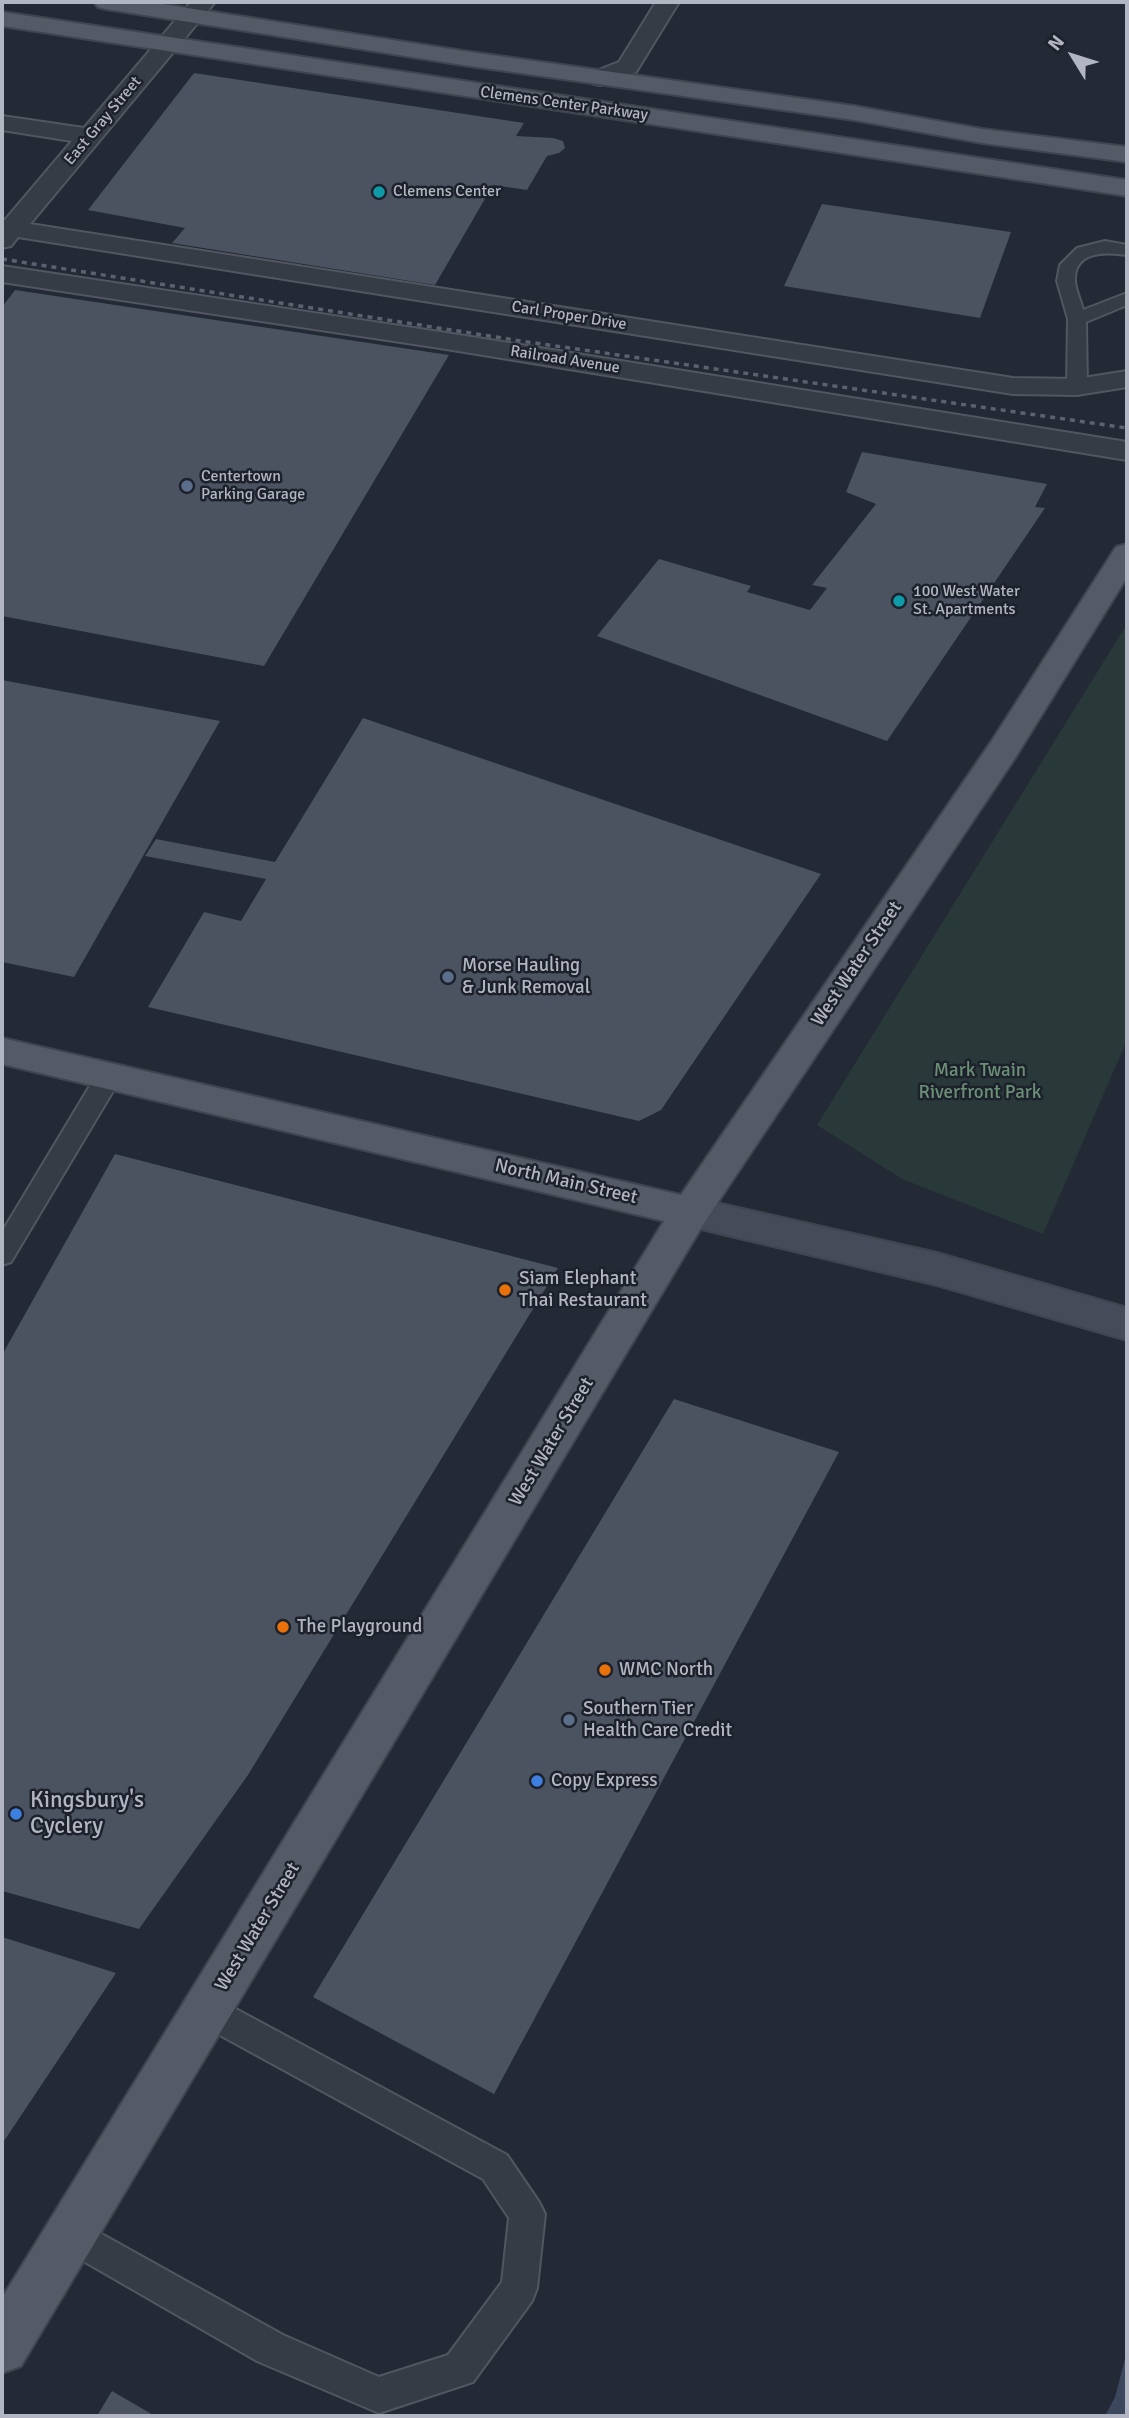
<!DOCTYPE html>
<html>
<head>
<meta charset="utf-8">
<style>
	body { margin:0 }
	#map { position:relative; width:1129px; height:2418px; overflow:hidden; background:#232935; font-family:Signika,sans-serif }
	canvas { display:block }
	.frame { position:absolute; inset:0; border:4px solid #b1b6c2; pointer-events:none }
	.north { position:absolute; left:1038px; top:21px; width:70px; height:70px; -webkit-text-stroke:5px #1c212b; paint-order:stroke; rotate:308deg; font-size:19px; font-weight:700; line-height:28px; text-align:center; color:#b1b6c2 }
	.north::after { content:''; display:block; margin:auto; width:24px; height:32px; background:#b1b6c2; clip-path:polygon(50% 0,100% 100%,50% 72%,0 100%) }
</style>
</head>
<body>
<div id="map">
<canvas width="1129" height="2418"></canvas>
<div class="frame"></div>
<div class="north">N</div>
</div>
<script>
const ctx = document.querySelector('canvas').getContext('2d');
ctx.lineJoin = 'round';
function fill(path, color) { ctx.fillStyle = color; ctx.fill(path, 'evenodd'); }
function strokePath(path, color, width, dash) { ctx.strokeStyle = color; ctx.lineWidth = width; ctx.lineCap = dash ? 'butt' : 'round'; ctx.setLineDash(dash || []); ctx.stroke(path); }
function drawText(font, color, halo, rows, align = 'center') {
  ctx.font = font + ' Signika,sans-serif'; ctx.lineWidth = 5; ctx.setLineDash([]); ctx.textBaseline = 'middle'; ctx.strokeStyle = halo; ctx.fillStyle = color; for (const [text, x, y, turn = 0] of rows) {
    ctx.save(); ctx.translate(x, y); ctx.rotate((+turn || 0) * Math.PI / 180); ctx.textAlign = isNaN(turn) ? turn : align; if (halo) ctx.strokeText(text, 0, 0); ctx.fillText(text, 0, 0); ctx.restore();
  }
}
const green = new Path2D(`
	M1127 624V1040L1043 1234 902 1179 817 1125Z`);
const water = new Path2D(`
	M1127 2351V2416H1105L1115 2397Z`);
const building = new Path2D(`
	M194 73 524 123 516 136 553 138 563 141 565 148 559 153 547 156 527 190 493 185 435 285 172 243 185 228 88 210Z
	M822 204 1011 232 980 318 784 286Z
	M15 290 449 355 264 666 2 616V307Z
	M862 452 1047 484 1035 507 1045 508 887 741 597 636 659 559 751 586 747 592 810 610 827 588 812 585 876 504 846 492Z
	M2 680 220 721 74 977 2 962Z
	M363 718 821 874 661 1110 639 1121 148 1007 204 912 241 921 266 879 145 856 156 839 275 862Z
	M115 1154 558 1268 248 1775 139 1929 2 1891V1355Z
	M674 1399 839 1452 494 2094 313 1997Z
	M2 1937 116 1973 2 2144Z
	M112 2391 155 2416H97Z`);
const lane = new Path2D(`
	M1105 241 1127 245V255C1107 252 1073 250 1075 282 1076 291 1081 301 1083 310L1127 293V305L1086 322 1087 387 1077 393 1067 387 1068 319 1057 281 1060 265 1077 248Z
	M109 1067 118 1069 122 1076 11 1262 2 1265V1232L100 1069Z
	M208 1994 507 2155 539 2202 545 2214 537 2288 532 2301 473 2382 379 2413 257 2361 59 2247 53 2235 59 2223 71 2217 283 2335 379 2377 448 2355 502 2282 509 2218 483 2179 196 2022 191 2010 196 1998Z`);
const street = new Path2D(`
	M191 2H215L30 224 1013 378 1077 379 1127 371V387L1077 395 1013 394 18 237 11 246 2 248V219L5 220 72 141 2 130V116L84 128Z
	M656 2H679L636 72 600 85 591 83 588 78 591 73 619 62Z
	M2 266 440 332 1127 442V460L440 348 2 282Z`);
const secondary = new Path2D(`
	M690 1197 937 1253 1127 1308V1340L937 1285 676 1223 671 1212 676 1201Z`);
const primary = new Path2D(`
	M94 2H149L463 51 854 106 982 129 1127 147V162L982 143 854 120 463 65 106 9 98 7Z
	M2 12 1127 180V196L2 26Z
	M1127 544V577L1015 758 704 1223 21 2366 2 2373V2298L664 1221 2 1064V1038L681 1195 991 742 1116 547Z`);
const rail = new Path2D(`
	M2 259 521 341 1127 428`);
const markers = [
	[379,192,7,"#0f9aa8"],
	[187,486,7,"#5c6f8a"],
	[899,601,7,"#0f9aa8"],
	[448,977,7,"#5c6f8a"],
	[505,1290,7,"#e8710a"],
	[283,1627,7,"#e8710a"],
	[605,1670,7,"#e8710a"],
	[569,1720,7,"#5c6f8a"],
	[537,1781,7,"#3f7fe0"],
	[16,1814,7,"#3f7fe0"]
];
const farStreetnames = [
	["Clemens Center Parkway",564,104,8],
	["East Gray Street",103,121,-50],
	["Carl Proper Drive",569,316,9],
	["Railroad Avenue",565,360,9]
];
const farPoinames = [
	["Clemens Center",393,192],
	["Centertown",201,477],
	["Parking Garage",201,495],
	["100 West Water",913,592],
	["St. Apartments",913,610]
];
const streetNames = [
	["West Water Street",857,964,-56],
	["North Main Street",566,1182,13],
	["West Water Street",552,1442,-59],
	["West Water Street",258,1927,-59]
];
const poiNames = [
	["Morse Hauling",462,966],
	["& Junk Removal",462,988],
	["Siam Elephant",519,1279],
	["Thai Restaurant",519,1301],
	["The Playground",297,1627],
	["WMC North",619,1670],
	["Southern Tier",583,1709],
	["Health Care Credit",583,1731],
	["Copy Express",551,1781]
];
const parkNames = [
	["Mark Twain",980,1071],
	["Riverfront Park",980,1093]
];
const nearPoinames = [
	["Kingsbury's",30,1801],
	["Cyclery",30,1827]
];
fill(green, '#29393a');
fill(water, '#3a475c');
fill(building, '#4b5361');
strokePath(lane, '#515661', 4);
strokePath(street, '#515661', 4);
strokePath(secondary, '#3f454f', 4);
strokePath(primary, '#3f454f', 4);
fill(lane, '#363c46');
fill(street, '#363c46');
fill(secondary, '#454b58');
fill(primary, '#545a66');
strokePath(rail, '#5b616f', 3.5, [5, 5]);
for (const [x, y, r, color] of markers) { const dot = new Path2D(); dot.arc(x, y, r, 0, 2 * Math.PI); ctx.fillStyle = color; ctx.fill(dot); strokePath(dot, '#1c212b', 2.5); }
drawText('16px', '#b1b6c2', '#1c212b', farStreetnames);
drawText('16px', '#b1b6c2', '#1c212b', farPoinames, 'left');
drawText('19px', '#b1b6c2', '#1c212b', streetNames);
drawText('19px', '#b1b6c2', '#1c212b', poiNames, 'left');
drawText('19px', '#6b9076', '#1c212b', parkNames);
drawText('23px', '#b1b6c2', '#1c212b', nearPoinames, 'left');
</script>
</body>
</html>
